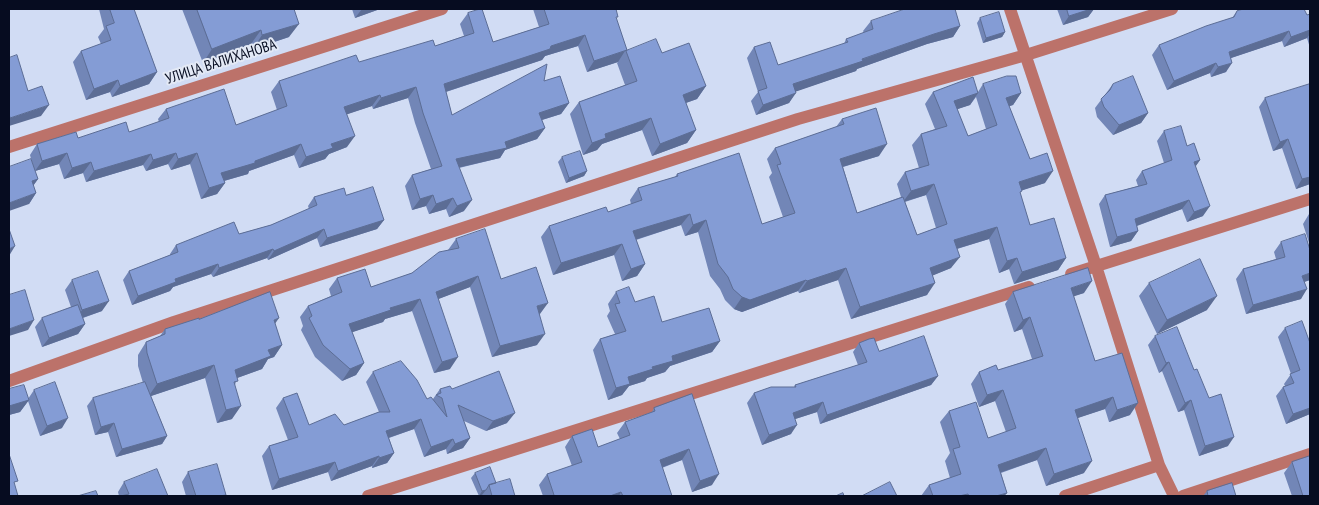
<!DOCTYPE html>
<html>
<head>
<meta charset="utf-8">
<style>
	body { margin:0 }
	#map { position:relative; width:1319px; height:505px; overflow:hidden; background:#d1dcf4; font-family:"PT Sans Narrow",sans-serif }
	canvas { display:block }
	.frame { position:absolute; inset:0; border:10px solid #060c20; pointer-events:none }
</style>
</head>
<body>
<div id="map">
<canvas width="1319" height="505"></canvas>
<div class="frame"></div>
</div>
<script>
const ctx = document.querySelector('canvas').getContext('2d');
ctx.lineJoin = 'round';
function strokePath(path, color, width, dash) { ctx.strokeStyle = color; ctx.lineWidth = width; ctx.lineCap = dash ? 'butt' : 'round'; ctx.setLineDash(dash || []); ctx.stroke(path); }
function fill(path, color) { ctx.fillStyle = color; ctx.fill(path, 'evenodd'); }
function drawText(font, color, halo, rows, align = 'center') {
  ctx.font = font + ' "PT Sans Narrow",sans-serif'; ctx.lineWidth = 4; ctx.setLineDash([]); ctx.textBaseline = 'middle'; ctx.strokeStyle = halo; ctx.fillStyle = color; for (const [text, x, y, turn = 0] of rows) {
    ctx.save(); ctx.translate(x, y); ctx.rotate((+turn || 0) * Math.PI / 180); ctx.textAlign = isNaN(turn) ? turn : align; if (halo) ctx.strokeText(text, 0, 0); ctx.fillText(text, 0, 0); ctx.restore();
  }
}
const minor = new Path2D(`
	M1010 9 1096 266 1159 465 1174 496
	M9 147 442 9
	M1071 274 1310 199
	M9 381 174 322 798 119 1026 55 1172 9
	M368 496 1029 287
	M1065 496 1159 465
	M1183 496 1310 454`);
const wall = new Path2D(`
	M99 9H134L157 72 149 84 112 97 110 92 86 100 73 62 81 51 101 44 98 37 104 29Z
	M182 9H294L289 37 253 49 251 44 203 63Z
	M352 9H380L355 18Z
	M533 9H616V19L627 50 662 53 706 86 697 99 686 103 696 130 687 143 652 156 642 130 602 144 597 150 583 155 570 114 579 102 625 85 617 63 618 62 587 72 578 46 545 56 542 60 446 92 452 115 544 81 569 103 561 114 542 120 545 128 537 139 505 150 500 158 459 168 464 211 449 217 446 209 429 214 426 206 412 210 405 186 412 175 431 169 415 123 408 98 373 109 372 106 347 114V147L329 154 325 159 299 168 294 155 249 171 248 174 224 181 225 183 217 194 201 199 190 164 171 170 168 164 146 171 143 165 86 182 83 173 64 179 59 164 35 171 38 179 33 186 36 193 29 204 33 166 30 155 37 144 78 138 129 132 159 122 158 119 166 109 236 125 277 110 271 92 279 81 359 62 435 46 464 36 460 24 468 13 493 42 539 27Z
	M1057 9H1094L1088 17 1063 25Z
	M1237 11 1307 15 1310 14V48L1307 38 1284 47 1282 41 1231 58 1226 72 1211 77 1210 73 1167 90 1152 55 1159 45 1232 18Z
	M980 18 1005 32 1002 37 983 43 977 23Z
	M871 21 960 26 953 37 927 44 857 69 856 71 796 91 789 103 756 115 751 101 758 92 747 58 754 47 778 65 844 44 846 39 864 33 863 31Z
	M983 84 1021 93 1013 105 1009 106 1030 159 1045 183 1022 190 1020 193 1030 225 1066 258 1058 270 1014 284 1009 269 999 273 989 239 957 249 951 268 933 275 927 295 851 319 838 280 799 293 798 291 742 312 734 309 725 300 720 289 710 276 698 232 685 236 681 225 636 240 645 264 637 276 622 281 614 255 553 275 541 237 549 226 608 212 631 204 630 200 638 188 675 177 677 174 762 224 783 217 769 177 772 173 767 159 775 148 836 127 842 119 879 156 843 167 857 213 901 197 897 184 905 172 919 168 912 145 921 134 935 129 925 104 933 92H978ZM976 97 986 129 968 136 957 109 970 105ZM926 195 936 228 917 235 905 202Z
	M1113 84 1148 113 1141 123 1113 135 1097 117 1095 108Z
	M1310 84V184L1296 189 1282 148 1273 151 1259 107 1265 98Z
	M1164 131 1187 146 1200 160 1195 167 1203 216 1187 222 1182 209 1137 226 1138 231 1131 241 1110 247 1099 204 1105 195 1138 186 1136 180 1142 171 1164 163 1157 141Z
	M562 157 587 171 584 176 566 183 558 162Z
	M346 195 384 220 377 229 320 247 317 238 268 260 267 258 213 277 211 274 173 287 170 291 132 305 123 280 129 271 170 255V254L176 245 239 234 271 225 309 209 308 206 314 197Z
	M1309 214H1310V246L1303 224Z
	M456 239 540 314 537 345 492 357 470 287 438 299 450 369 434 373 412 311 385 319 383 322 352 332 364 363 356 375 342 381 315 357 301 330 303 326 300 317 308 306 331 296 329 289 337 278 371 287 412 273 448 250Z
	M1281 242 1310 280 1304 282 1301 299 1246 314 1236 279 1243 269 1276 259 1274 252Z
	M72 280 102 311 83 318 85 324 78 334 42 347 35 327 42 318 71 307 65 290Z
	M1149 283 1207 310 1157 334 1139 296Z
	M616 292 635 302 662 322 720 341 712 352 670 366 665 372 647 378 645 381 629 386 622 395 608 400 593 350 600 339 615 334 607 316 610 311 608 304Z
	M1013 292 1084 293 1073 296 1095 361 1130 415 1109 422 1105 409 1077 418 1084 473 1046 486 1037 460 1001 473 1007 493 1004 496H921L929 485 950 478 945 461 950 453 940 422 949 411 988 438 1006 432 995 401 979 407 971 384 979 372 998 370 1032 359 1022 329 1014 332 1005 304Z
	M199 319 275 324 282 345 274 357 268 359 262 369 237 378 235 385 232 419 217 423 205 378 151 396 167 436 162 444 116 457 108 432 95 435 87 406 93 398 143 383 138 366V355L146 342 160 336 165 329Z
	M1285 328 1310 343V414L1286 424 1276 396 1283 387 1285 386 1284 384 1291 374 1278 337Z
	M1155 336 1194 370 1228 446 1199 456 1184 410 1178 412 1162 371 1159 373 1148 345Z
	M859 343 938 376 931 385 820 424 817 412 795 419 791 434 762 445 747 403 754 393 794 387 795 385 858 365 853 352Z
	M373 372 427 399H433L440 389H452L507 423 486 431 464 421 470 438 463 448 447 454 446 449 424 457 414 429 389 438 394 453 387 463 372 468V466L331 481 328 472 272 490 262 456 269 446 288 440 276 408 283 398 309 425H344L379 412 366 382Z
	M9 389 28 399 34 390 62 428 40 436 28 401 20 412 9 415Z
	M692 394 712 485 692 492 682 460 662 468 672 496H543L539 485 547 474 572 466 565 447 572 436 598 447 620 439 617 433 625 422 652 412 654 408Z
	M1292 462 1310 496H1292L1284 473Z
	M188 472 226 495 225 496H186L182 482Z
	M475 473 496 483 515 496H481L482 495 479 496 471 478Z
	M124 482 168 496H119L118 492Z
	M1207 491 1236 496H1203Z`);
const shadedWall = new Path2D(`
	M362 9H380L355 18Z
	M1091 9H1094L1088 17 1063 25 1069 16Z
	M299 24 289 37 253 49 262 35Z
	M960 26 953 37 927 44 857 69 856 71 786 95 793 84 934 34Z
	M261 30 251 44 203 63 212 49Z
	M1310 30V34L1307 38 1284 47 1291 37Z
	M1289 31 1282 41 1222 61 1229 52Z
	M1005 32 1002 37 983 43 986 38Z
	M585 35 578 46 545 56 542 60 436 95 444 84 551 46Z
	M625 51 618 62 587 72 594 61Z
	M1216 63 1210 73 1167 90 1174 81Z
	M1232 63 1226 72 1211 77 1218 67Z
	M157 72 149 84 112 97 120 86Z
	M118 80 110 92 86 100 94 89Z
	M706 86 697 99 674 107 683 95Z
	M416 87 408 98 373 109 381 98Z
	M796 93 789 103 756 115 763 105Z
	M978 93 970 105 946 113 954 101Z
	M1021 93 1013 105 998 110 1006 98Z
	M380 95 372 106 336 118 344 107Z
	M569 103 561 114 532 123 539 113Z
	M49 105 41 116 9 126V120L10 118Z
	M1148 113 1141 123 1113 135 1119 125Z
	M651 118 642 130 602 144 597 150 583 155 592 143 605 134Z
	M545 128 537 139 505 150 500 158 448 170 456 159Z
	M696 130 687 143 652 156 660 144Z
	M355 136 347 147 329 154 325 159 299 168 306 157 331 144Z
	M1288 139 1282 148 1273 151 1280 142Z
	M301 144 294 155 249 171 248 174 213 184 221 173Z
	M887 144 879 156 832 170 840 159Z
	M67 153 59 164 35 171 42 161Z
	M176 153 168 164 146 171 153 160Z
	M197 153 190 164 171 170 178 159Z
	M151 154 143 165 86 182 94 171Z
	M1200 160 1193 170 1194 162Z
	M91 162 83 173 64 179 72 168Z
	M587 171 584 176 566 183 569 178Z
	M1053 171 1045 183 1011 194 1019 182Z
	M1310 177V184L1296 189 1302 179Z
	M38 179 30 190 32 181Z
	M225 183 217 194 201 199 209 188Z
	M934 184 926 195 903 202 911 191Z
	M36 193 29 204 9 211V203Z
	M433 195 426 206 412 210 420 199Z
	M453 198 446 209 429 214 436 204Z
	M472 200 464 211 449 217 457 206Z
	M1189 200 1182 209 1128 229 1135 219Z
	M1210 206 1203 216 1187 222 1194 212Z
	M690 214 681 225 625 243 633 231Z
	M384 220 377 229 320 247 327 238Z
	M706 220 698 232 685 236 693 225Z
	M997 227 989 239 946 252 954 240Z
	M324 229 317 238 268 260 274 251Z
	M1138 231 1131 241 1110 247 1117 237Z
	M622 244 614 255 553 275 561 263Z
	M15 246 9 256V249Z
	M273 249 267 258 213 277 219 268Z
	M960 257 951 268 922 280 930 268Z
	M1017 258 1009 269 999 273 1007 261Z
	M1066 258 1058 270 1014 284 1022 272Z
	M218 264 211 274 173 287 170 291 132 305 138 296 175 279Z
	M645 264 637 276 622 281 631 269Z
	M846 268 838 280 799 293 807 281Z
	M1310 273V280L1295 285 1302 276Z
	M478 276 470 287 428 303 436 292Z
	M806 280 798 291 742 312 734 309 742 297Z
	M1092 281 1084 293 1063 300 1071 288Z
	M935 283 927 295 851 319 860 307Z
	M1307 289 1301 299 1246 314 1253 305Z
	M1217 296 1207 310 1157 334 1167 320Z
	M420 299 412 311 385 319 383 322 341 336 349 324 390 308Z
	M109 301 102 311 76 320 82 310Z
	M548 303 540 314 529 318 537 306Z
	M1030 317 1022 329 1014 332 1023 320Z
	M279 318 270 331 274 320Z
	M34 320 28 330 9 336V329Z
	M85 324 78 334 42 347 49 338Z
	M545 334 537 345 492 357 500 346Z
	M720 341 712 352 670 366 665 372 647 378 645 381 629 386 622 395 608 400 616 388 628 377 652 367 672 356Z
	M282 345 274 357 268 359 262 369 226 382 235 370 268 350Z
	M458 357 450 369 434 373 442 362Z
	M1169 362 1162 371 1159 373 1166 363Z
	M364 363 356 375 342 381 350 369Z
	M214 365 205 378 148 397 157 384Z
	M938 376 931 385 820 424 827 415Z
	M1003 390 995 401 979 407 987 395Z
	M1113 397 1105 409 1066 422 1075 410Z
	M29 400 20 412 9 415V406Z
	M1191 400 1184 410 1178 412 1185 403Z
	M823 402 817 412 786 422 793 413Z
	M1138 403 1130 415 1109 422 1117 410Z
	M241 406 232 419 217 423 226 410Z
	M1310 408V414L1286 424 1293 414Z
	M515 413 507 423 486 431 493 421Z
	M68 418 62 428 40 436 47 426Z
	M421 419 414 429 379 441 386 431Z
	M114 423 108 432 95 435 101 427Z
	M797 425 791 434 762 445 769 435Z
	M167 436 162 444 116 457 122 449Z
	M1234 437 1228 446 1199 456 1205 446Z
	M470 438 463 448 447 454 455 444Z
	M453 439 446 449 424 457 431 447Z
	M1046 448 1037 460 990 476 998 465Z
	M689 449 682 460 652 471 660 460Z
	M394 453 387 463 372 468 379 458Z
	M379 456 372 466 331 481 338 471Z
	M1092 461 1084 473 1046 486 1054 474Z
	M335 462 328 472 272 490 279 479Z
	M719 474 712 485 692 492 700 481Z
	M486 490 482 495 479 496 482 491Z
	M621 492 619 496H610Z
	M1007 493 1004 496H996Z`);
const building = new Path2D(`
	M110 9H134L157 72 120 86 118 80 94 89 81 51 111 40 106 26 114 23Z
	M197 9H294L299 24 262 35 261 30 212 49Z
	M480 9H482L493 42 549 24 544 9H616L618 17H616L627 50 594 61 585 35 551 46 550 49 444 84 452 115 547 64 544 81 560 76 569 103 539 113 545 128 505 142 507 148 456 159 472 200 457 206 453 198 436 204 433 195 420 199 412 175 442 166 423 113 416 87 381 98 380 95 344 107 355 136 331 144 333 148 306 157 301 144 255 161V163L221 173 225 183 209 188 197 153 178 159 176 153 153 160 151 154 94 171 91 162 72 168 67 153 42 161 37 144 76 132 78 138 126 122 129 132 169 118 166 109 224 89 236 125 287 106 279 81 356 55 359 62 433 40 435 46 474 33 468 13Z
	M905 9H955L960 26 934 34 862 59 863 61 793 84 796 93 763 105 758 91 767 88 754 47 770 42 778 65 848 42 846 39 873 29 871 21Z
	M1067 9H1091L1069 16Z
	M1244 9H1304L1307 15 1310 14V30L1291 37 1289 31 1229 52 1232 63 1218 67 1216 63 1174 81 1159 45 1206 26 1234 17 1237 11Z
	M999 12 1005 32 986 38 980 18Z
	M656 39 662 53 689 43 706 86 683 95 696 130 660 144 651 118 605 134 606 138 592 143 579 102 637 81 626 51Z
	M17 55 28 91 42 86 49 105 10 118 9 113V58Z
	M1007 76H1016L1021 93 1006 98 1030 159 1047 153 1053 171 1019 182 1022 191 1020 192 1030 225 1054 218 1066 258 1022 272 1017 258 1007 261 997 227 954 240 960 257 930 268 935 283 860 307 846 268 807 281 806 280 750 300 742 297 733 289 728 277 718 264 706 220 693 225 690 214 633 231 645 264 631 269 622 244 561 263 549 226 606 207 608 212 642 200 638 188 678 176 677 174 739 153 762 224 795 213 777 165 781 164 775 148 844 124 842 119 876 108 887 144 840 159 857 213 903 197 917 235 947 224 934 184 911 191 905 172 929 165 921 134 947 126 933 92 973 77 978 93 954 101 968 136 997 125 983 84Z
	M1133 76 1148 113 1119 125 1104 107 1101 99 1110 90 1113 84Z
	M1310 84V177L1302 179 1288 139 1280 142 1265 98Z
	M1181 126 1187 146 1194 143 1200 160 1194 162 1210 206 1194 212 1189 200 1135 219 1138 231 1117 237 1105 195 1147 184 1142 171 1172 160 1164 131Z
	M580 151 587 171 569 178 562 157Z
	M31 159 38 179 32 181 36 193 9 203V167Z
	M373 187 384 220 327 238 324 229 274 251 273 249 219 268 218 264 175 279 176 282 138 296 129 271 178 252 176 245 234 222 239 234 271 225 317 205 314 197 344 188 346 195Z
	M9 229 15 246 9 249Z
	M485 229 501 279 536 267 548 303 537 306 545 334 500 346 478 276 436 292 458 357 442 362 420 299 390 308 391 310 349 324 364 363 350 369 323 345 309 318 312 316 308 306 342 292 337 278 365 269 371 287 412 273 439 252 459 248 456 239Z
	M1305 234 1310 250V273L1302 276 1307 289 1253 305 1243 269 1285 257 1281 242Z
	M1200 259 1217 296 1167 320 1149 283Z
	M1088 268 1092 281 1071 288 1095 361 1122 353 1138 403 1117 410 1113 397 1075 410 1092 461 1054 474 1046 448 998 465 1007 493 996 496H969L968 494 959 496H933L929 485 961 474 953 449 960 447 949 411 976 402 988 438 1016 428 1003 390 987 395 979 372 996 365 998 370 1043 356 1030 317 1023 320 1013 292Z
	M98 271 109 301 82 310 72 280Z
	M629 287 635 302 654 296 662 322 709 308 720 341 672 356 673 361 652 367 653 369 628 377 630 384 616 388 600 339 626 331 615 304 620 303 616 292Z
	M25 290 34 320 9 329V295Z
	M270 292 279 318 274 320 282 345 268 350 271 356 235 370 238 381 234 382 241 406 226 410 214 365 157 384 147 353 146 342 165 334V329L199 318V319Z
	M78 305 85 324 49 338 42 318Z
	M1302 321 1310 343V408L1293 414 1283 387 1294 383 1290 374 1300 370 1285 328Z
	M1177 327 1194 370 1197 369 1209 398 1221 394 1234 437 1205 446 1191 400 1185 403 1169 362 1166 363 1155 336Z
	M924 336 938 376 827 415 823 402 793 413 797 425 769 435 754 393 771 387H796L795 385 867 362 859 343 869 339 874 338 879 351Z
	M401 361 417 380 427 399 431 397 447 417 442 398 436 395 441 393 440 389 450 386 452 389 499 371 515 413 493 421 458 405 470 438 455 444 453 439 431 447 421 419 386 431 394 453 379 458V456L338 471 335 462 279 479 269 446 298 437 283 398 297 393 309 425 335 414 344 425 379 412H390L373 372Z
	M55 382 68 418 47 426 34 390Z
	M145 382 167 436 122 449 114 423 101 427 93 398Z
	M24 385 29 400 9 406V389Z
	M692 394 719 474 700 481 689 449 660 460 672 496H623L621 492 610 496H552L554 495 547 474 582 462 572 436 592 429 598 447 630 435 625 422 655 411 654 408Z
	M9 454 18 481 14 482 18 496H9Z
	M1310 456V496H1303L1292 462Z
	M217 464 226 495 220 496H196L188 472Z
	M490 467 496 483 489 485 486 490 482 491 475 473Z
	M157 469 168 496H121L129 494 124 482Z
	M510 479 515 496H492L489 485Z
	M890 482 897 496H862Z
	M1232 483 1236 496H1208L1207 491Z
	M96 491 98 496H78Z
	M843 493 844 496H836Z`);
const streetNames = [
	["УЛИЦА ВАЛИХАНОВА",221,62,-18]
];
strokePath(minor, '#bc726a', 12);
fill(wall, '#7286b7');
fill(shadedWall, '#5c6d95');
fill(building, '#849cd5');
strokePath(building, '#5c6d95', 1);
drawText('15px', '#060c20', '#e3e9f5', streetNames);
</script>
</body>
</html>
